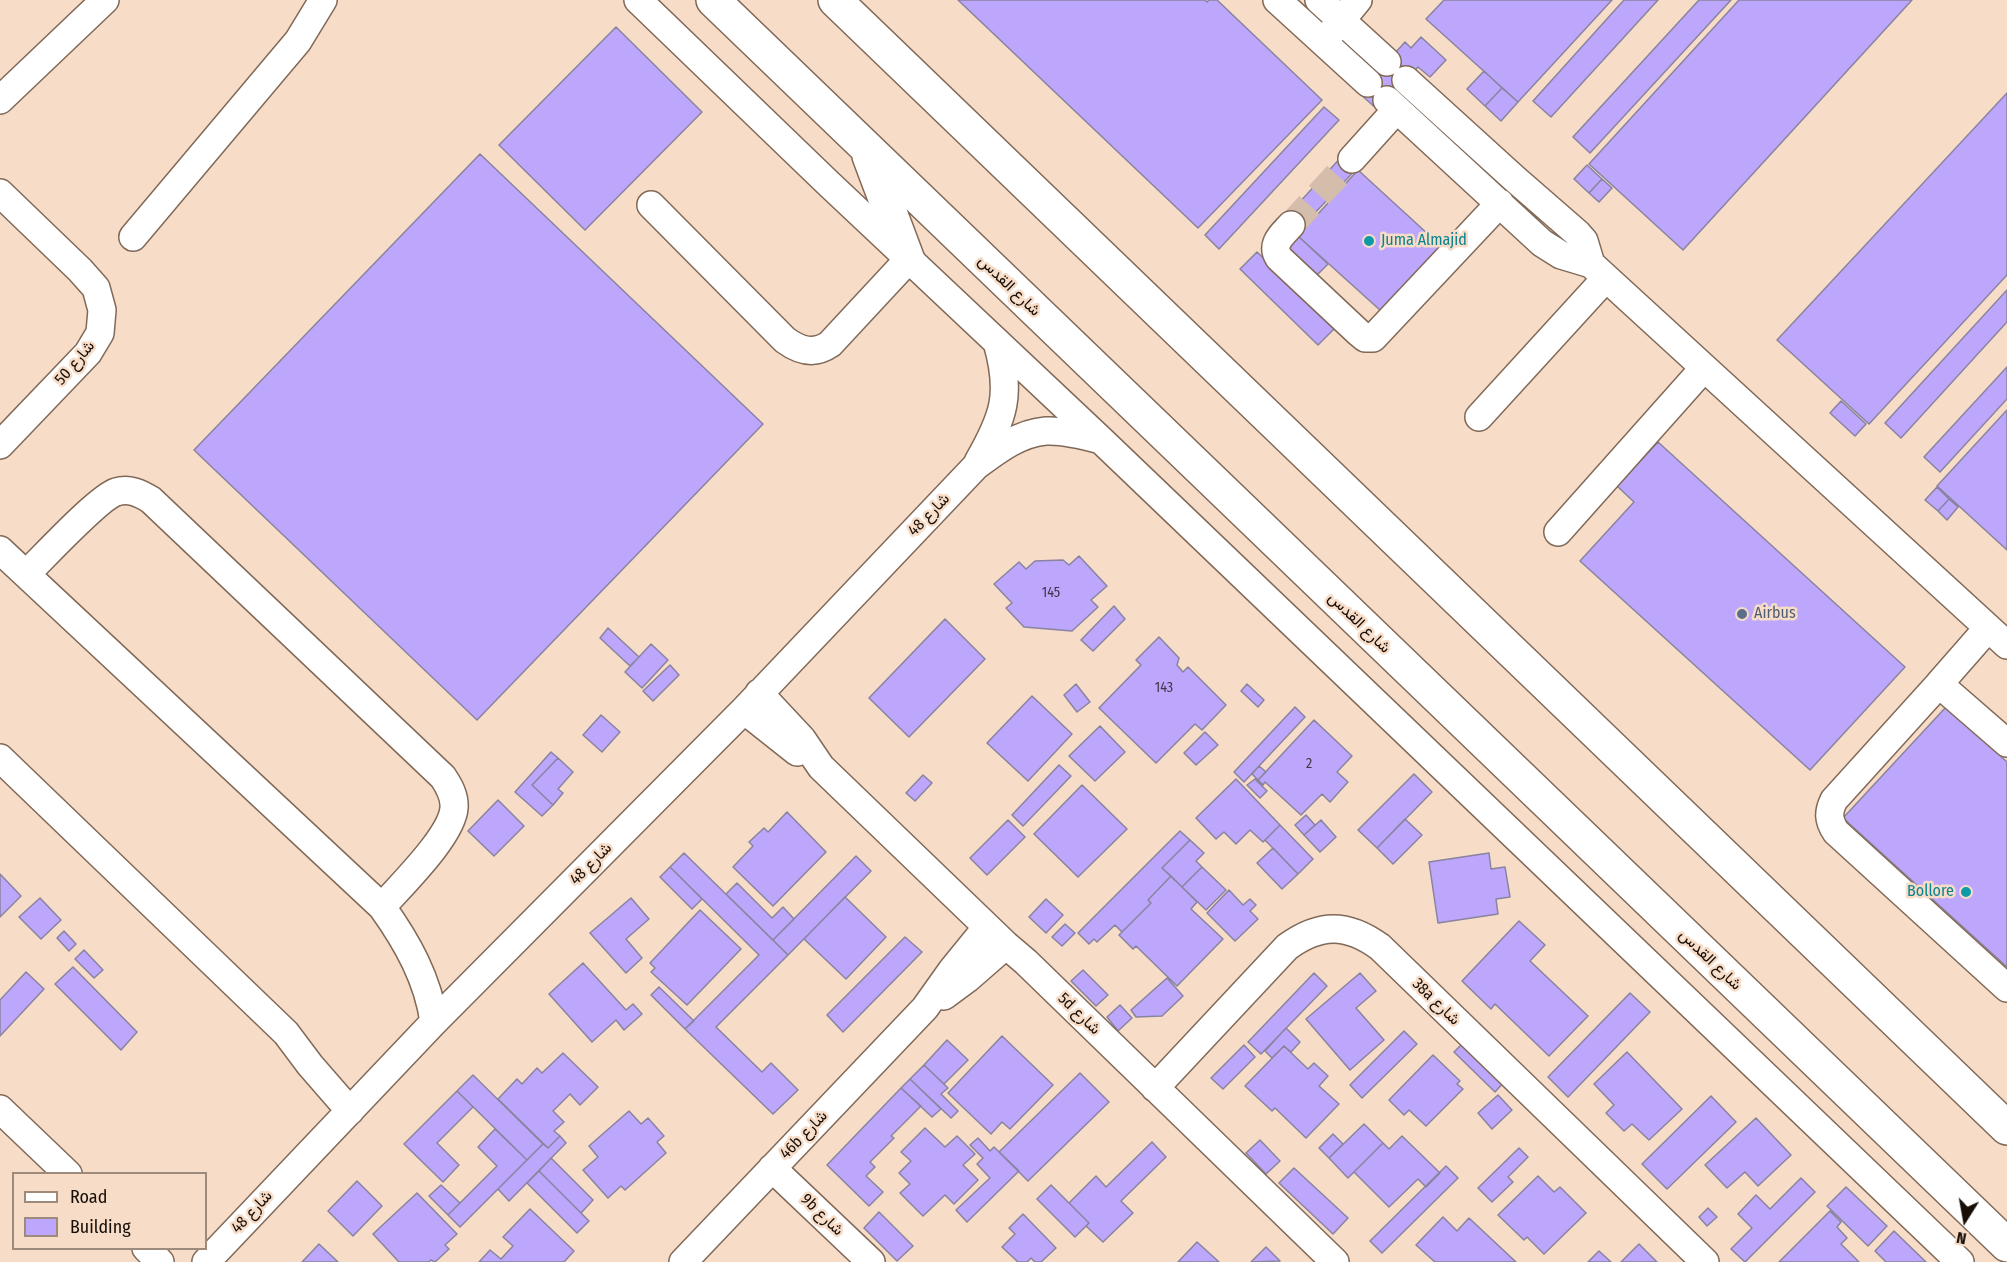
<!DOCTYPE html>
<html>
<head>
<meta charset="utf-8">
<style>
	body { margin:0 }
	#map { position:relative; width:2007px; height:1262px; overflow:hidden; background:#f7dcc8; font-family:"Fira Sans Condensed",sans-serif }
	canvas { display:block }
	.legend { position:absolute; left:12px; top:1172px; width:195px; height:78px; box-sizing:border-box; background:#f7dcc8; border:2px solid #9d8a7b; margin:0; padding:8px 10px; list-style:none; font-size:18px; color:#170e07 }
	.legend li { display:flex; align-items:center; gap:12px; height:30px }
	.legend b { width:30px; border:2px solid #9d8a7b }
	.north { position:absolute; left:1935px; top:1190px; width:60px; height:60px; -webkit-text-stroke:4px #f7dcc8; paint-order:stroke; rotate:191deg; font-size:16px; font-weight:700; line-height:24px; text-align:center; color:#170e07 }
	.north::after { content:''; display:block; margin:auto; width:21px; height:27px; background:#170e07; clip-path:polygon(50% 0,100% 100%,50% 72%,0 100%) }
</style>
</head>
<body>
<div id="map">
<canvas width="2007" height="1262"></canvas>
<ul class="legend">
<li><b style="height:8px;background:#fff"></b>Road</li>
<li><b style="height:16px;background:#bca7fd"></b>Building</li>
</ul>
<div class="north">N</div>
</div>
<script>
const ctx = document.querySelector('canvas').getContext('2d');
ctx.lineJoin = 'round';
function fill(path, color) { ctx.fillStyle = color; ctx.fill(path, 'evenodd'); }
function strokePath(path, color, width, dash) { ctx.strokeStyle = color; ctx.lineWidth = width; ctx.lineCap = dash ? 'butt' : 'round'; ctx.setLineDash(dash || []); ctx.stroke(path); }
function drawText(font, color, halo, rows, align = 'center') {
  ctx.font = font + ' "Fira Sans Condensed",Vazirmatn,sans-serif'; ctx.lineWidth = 5; ctx.setLineDash([]); ctx.textBaseline = 'middle'; ctx.strokeStyle = halo; ctx.fillStyle = color; for (const [text, x, y, turn = 0] of rows) {
    ctx.save(); ctx.translate(x, y); ctx.rotate((+turn || 0) * Math.PI / 180); ctx.textAlign = isNaN(turn) ? turn : align; if (halo) ctx.strokeText(text, 0, 0); ctx.fillText(text, 0, 0); ctx.restore();
  }
}
const building = new Path2D(`
	M958 0H1205L1207 2 1209 0H1217L1322 100 1198 228Z
	M1444 0H1612L1518 102 1426 19Z
	M1624 0H1658L1551 117 1533 101Z
	M1699 0H1731L1590 153 1573 137Z
	M1739 0H1912L1683 250 1589 164Z
	M616 27 702 112 585 230 499 145Z
	M1421 37 1446 60 1430 77 1418 67 1378 110 1359 93 1405 42 1411 48Z
	M1484 71 1502 88 1485 106 1467 89Z
	M1502 88 1518 102 1501 121 1485 106Z
	M2007 93V275L1869 424 1777 340Z
	M1324 107 1339 120 1219 249 1205 235Z
	M1345 153 1359 166 1298 231 1284 219Z
	M480 154 763 424 477 720 194 450Z
	M1587 165 1602 179 1589 193 1574 179Z
	M1358 170 1441 246 1381 311 1298 236Z
	M1602 179 1612 188 1599 202 1589 193Z
	M1298 236 1328 264 1314 278 1284 251Z
	M1257 252 1336 327 1318 345 1240 269Z
	M2007 290V322L1901 438 1885 423Z
	M2007 367V399L1940 472 1924 457Z
	M1841 401 1866 424 1855 436 1830 413Z
	M2007 410V550L1937 486Z
	M1658 442 1905 667 1810 770 1580 561 1634 502 1617 486Z
	M1937 487 1949 499 1938 511 1925 500Z
	M1949 499 1958 507 1947 520 1938 511Z
	M1079 556 1107 586 1091 600 1098 607 1072 631 1024 627 1006 608 1012 603 994 584 1019 562 1026 569 1035 561 1063 560 1069 565Z
	M1114 606 1125 619 1093 651 1081 640Z
	M945 619 985 659 909 737 869 698Z
	M608 628 639 657 630 666 600 638Z
	M1159 637 1179 658 1177 665 1183 672 1188 667 1226 705 1202 730 1195 724 1156 763 1099 708 1141 665 1136 660Z
	M651 644 668 660 642 688 625 672Z
	M670 665 679 675 653 701 643 691Z
	M1076 684 1090 702 1077 712 1064 695Z
	M1247 684 1264 700 1258 707 1241 691Z
	M1032 696 1072 734 1028 781 987 743Z
	M1295 707 1305 717 1244 782 1234 772Z
	M1946 707 2007 762V967L1843 818Z
	M601 715 620 732 602 752 583 735Z
	M1314 720 1352 756 1337 772 1348 782 1330 802 1322 794 1301 815 1265 782 1263 785 1258 780Z
	M1100 726 1125 752 1095 781 1069 756Z
	M1205 732 1218 745 1196 765 1184 753Z
	M551 752 558 758 532 785 553 805 542 816 515 792Z
	M558 758 573 772 558 789 563 793 553 805 532 785Z
	M1059 765 1071 776 1023 826 1012 815Z
	M1259 766 1266 772 1258 780 1252 774Z
	M1414 774 1432 792 1377 848 1358 830Z
	M923 775 932 783 915 801 906 793Z
	M1236 779 1280 825 1263 842 1250 830 1236 844 1224 832 1216 839 1196 818Z
	M1255 779 1267 791 1260 798 1247 785Z
	M1082 785 1127 829 1078 877 1034 834Z
	M498 800 524 826 494 856 468 831Z
	M787 812 826 852 773 906 733 867 753 846 749 842 764 828 768 832Z
	M1306 815 1315 825 1304 835 1295 825Z
	M1405 819 1422 835 1393 864 1377 848Z
	M1008 820 1025 837 987 875 970 858Z
	M1321 820 1336 837 1320 852 1304 835Z
	M1280 825 1313 859 1298 874 1265 840Z
	M1180 831 1190 840 1162 868 1171 876 1148 900 1151 903 1122 932 1115 925 1097 942 1094 939 1089 944 1078 933Z
	M1190 840 1204 853 1196 861 1202 867 1182 887 1162 868Z
	M1273 848 1298 874 1282 889 1257 863Z
	M684 853 788 955 716 1027 762 1072 771 1063 798 1090 773 1114 685 1029 759 955 670 867Z
	M1489 853 1491 869 1505 867 1510 897 1496 899 1498 914 1438 923 1429 862Z
	M856 856 871 871 788 955 773 940Z
	M670 867 702 899 692 909 660 877Z
	M1202 867 1226 890 1206 910 1182 887Z
	M0 874 21 896 0 917Z
	M1171 876 1197 902 1191 909 1223 939 1177 986 1136 946 1133 949 1119 935 1151 903 1148 900Z
	M737 883 772 918 783 907 794 919 773 940 726 894Z
	M1229 890 1243 905 1250 899 1256 905 1250 911 1258 919 1235 941 1207 913Z
	M845 897 886 937 846 979 804 939Z
	M40 898 61 920 41 939 19 917Z
	M631 898 649 919 626 939 642 958 626 973 590 933Z
	M1046 899 1063 915 1046 933 1029 917Z
	M700 910 741 949 687 1005 651 972 655 968 650 963Z
	M1519 921 1545 945 1530 961 1588 1016 1549 1056 1495 1004 1491 1009 1462 981Z
	M1065 924 1075 933 1062 946 1052 937Z
	M64 931 76 944 69 951 57 938Z
	M905 937 922 952 843 1032 827 1015Z
	M84 950 103 970 94 978 75 959Z
	M583 963 626 1010 633 1004 642 1014 624 1030 616 1020 592 1042 549 994Z
	M73 967 137 1032 121 1050 55 984Z
	M1083 970 1108 995 1096 1006 1071 981Z
	M26 972 44 989 0 1036V1000Z
	M1314 973 1327 986 1261 1054 1248 1042Z
	M1360 973 1376 991 1356 1008 1384 1040 1350 1070 1306 1019Z
	M1167 978 1183 996 1162 1016 1136 1017 1131 1010Z
	M659 987 694 1021 685 1029 651 995Z
	M1630 993 1650 1012 1568 1097 1548 1077Z
	M1120 1005 1132 1018 1118 1031 1107 1017Z
	M1286 1028 1300 1042 1291 1052 1284 1046 1272 1058 1265 1051Z
	M1404 1031 1417 1044 1362 1098 1350 1085Z
	M1002 1036 1053 1085 1010 1129 1002 1122 991 1134 948 1093Z
	M947 1040 968 1060 944 1084 924 1065Z
	M1465 1041 1505 1081 1495 1092 1454 1052Z
	M1244 1045 1255 1057 1223 1089 1211 1078Z
	M1284 1046 1308 1069 1314 1063 1328 1076 1319 1086 1339 1104 1306 1138 1275 1108 1272 1111 1245 1086Z
	M1627 1052 1682 1109 1649 1140 1632 1124 1624 1131 1606 1113 1614 1105 1594 1084Z
	M563 1053 598 1087 580 1105 570 1094 553 1111 564 1122 554 1131 560 1136 548 1148 498 1099 517 1079 522 1084 537 1068 542 1073Z
	M1433 1055 1460 1081 1457 1084 1463 1089 1426 1126 1409 1110 1404 1115 1389 1100Z
	M924 1065 948 1088 941 1094 958 1111 951 1118 910 1079Z
	M1080 1073 1109 1102 1028 1181 999 1152Z
	M473 1075 543 1144 527 1160 457 1091Z
	M910 1079 941 1109 932 1117 901 1088Z
	M901 1088 921 1106 891 1136 894 1138 870 1162 875 1167 866 1176 883 1192 869 1206 827 1165Z
	M457 1091 473 1107 437 1143 459 1165 443 1182 404 1144Z
	M1498 1095 1512 1110 1492 1129 1478 1113Z
	M1711 1096 1736 1122 1667 1189 1642 1164Z
	M629 1111 641 1124 648 1118 664 1136 657 1142 666 1153 625 1190 621 1186 608 1198 583 1170 598 1157 589 1146Z
	M1756 1118 1791 1155 1758 1186 1745 1172 1727 1188 1705 1165Z
	M1364 1124 1383 1143 1348 1178 1329 1158Z
	M925 1128 945 1147 957 1136 975 1154 963 1165 978 1180 954 1204 945 1195 923 1216 900 1193 910 1184 899 1173 911 1161 901 1152Z
	M495 1129 527 1160 460 1227 448 1215 497 1166 478 1147Z
	M1333 1134 1343 1144 1329 1158 1319 1148Z
	M560 1136 566 1143 509 1201 498 1189 543 1144 548 1148Z
	M1402 1136 1440 1173 1426 1187 1418 1179 1389 1207 1354 1172 1383 1143 1389 1149Z
	M978 1138 990 1151 994 1147 1019 1171 967 1222 956 1210 990 1178 977 1164 983 1158 970 1145Z
	M1260 1140 1280 1161 1266 1174 1246 1153Z
	M1152 1142 1166 1157 1121 1201 1133 1213 1103 1242 1086 1226 1089 1223 1069 1203 1096 1176 1106 1187Z
	M1519 1148 1528 1157 1508 1177 1513 1182 1492 1202 1478 1188Z
	M551 1158 593 1200 581 1213 539 1171Z
	M1446 1166 1458 1178 1382 1253 1370 1241Z
	M1294 1168 1348 1218 1333 1234 1279 1183Z
	M539 1171 589 1221 577 1233 527 1183Z
	M1538 1176 1554 1192 1560 1187 1586 1213 1544 1254 1527 1237 1524 1240 1498 1215Z
	M1801 1178 1815 1192 1745 1262 1731 1249 1752 1228 1738 1214 1756 1195 1770 1209Z
	M357 1181 382 1206 353 1236 328 1211Z
	M441 1185 460 1203 448 1215 429 1196Z
	M1051 1185 1089 1223 1075 1237 1037 1199Z
	M1846 1187 1887 1226 1868 1246 1827 1206Z
	M417 1193 457 1234 445 1245 449 1249 435 1262 431 1260 429 1262H399L373 1234Z
	M1708 1208 1717 1217 1707 1226 1699 1217Z
	M530 1209 574 1251 564 1262H479L490 1250 501 1259 513 1246 503 1237Z
	M1830 1211 1841 1222 1837 1227 1847 1238 1841 1244 1859 1262H1779Z
	M879 1212 913 1246 897 1261 864 1228Z
	M1023 1214 1056 1248 1041 1262H1035L1031 1258 1027 1262H1018L1002 1247 1015 1234 1009 1228Z
	M1443 1217 1457 1231 1469 1218 1516 1262H1435L1416 1245Z
	M1894 1231 1926 1262H1886L1875 1251Z
	M1197 1242 1219 1262H1178Z
	M319 1244 338 1262H302Z
	M1639 1244 1657 1262H1621Z
	M1266 1247 1280 1261 1251 1262Z
	M1599 1251 1611 1262H1588Z`);
const minorTunnel = new Path2D(`
	M1291 225 1352 159`);
const minor = new Path2D(`
	M638 0 828 183 1101 440 1960 1262
	M1277 0 1368 83
	M1319 0 1387 62
	M1330 34 1358 0
	M1406 80 1515 179 1577 233 1584 241 1591 264
	M0 100 105 0
	M1387 100 1542 243 1561 255 1591 264 2007 645
	M1352 159 1397 109
	M0 193 80 270 96 288 102 310 100 333 88 353 0 445
	M651 205 785 340C800 351 814 355 830 344L908 260
	M1291 225C1282 235 1270 244 1279 258L1359 333 1365 338H1373L1500 203
	M133 237 298 41 323 0
	M1479 417 1606 278
	M978 462C1004 417 1012 394 997 342
	M1558 532 1704 368
	M0 550 382 907C407 942 428 979 434 1022
	M26 574C43 558 98 498 116 492 129 488 140 493 151 500L443 777C449 786 455 796 454 808 452 836 401 885 382 907
	M1939 684 1988 628
	M759 693 802 739 821 767 1006 945 1026 962 1335 1262
	M744 710 797 752
	M2007 743 1939 684 1834 800C1828 812 1828 820 1836 832L2007 988
	M0 758 286 1033 310 1065 350 1111
	M944 996 967 979 1006 945
	M1155 1088 1287 947C1320 923 1347 923 1380 947L1705 1262
	M0 1109 68 1174
	M772 1168 871 1262
	M146 1248 160 1262
	M206 1262 434 1022 744 710 976 466C996 451 1019 433 1046 431 1064 430 1083 435 1101 440
	M683 1262 925 1008 952 970 987 927`);
const major = new Path2D(`
	M713 0 2007 1245
	M835 0 2007 1128
	M869 156 908 260`);
const markers = [
	[1369,241,6,"#0f9aa8"],
	[1742,614,6,"#5c6f8a"],
	[1966,892,6,"#0f9aa8"]
];
const numberNames = [
	["145",1051,593],
	["143",1164,688],
	["2",1309,764]
];
const cultureNames = [
	["Juma Almajid",1381,241],
	["Bollore",1954,892,"right"]
];
const streetNames = [
	["شارع القدس",1009,286,44],
	["شارع 50",75,363,-50],
	["شارع 48",929,515,-46],
	["شارع القدس",1359,623,44],
	["شارع 48",591,864,-45],
	["شارع القدس",1710,960,44],
	["38a شارع",1436,1002,44],
	["5d شارع",1079,1014,44],
	["46b شارع",804,1135,-46],
	["شارع 48",252,1212,-47],
	["9b شارع",822,1215,44]
];
const serviceNames = [
	["Airbus",1754,614]
];
fill(building, '#bca7fd');
strokePath(building, '#89839e', 1.5);
strokePath(minorTunnel, '#d5bdab', 27, [27, 14]);
strokePath(minor, '#816958', 30);
strokePath(major, '#816958', 36);
strokePath(minor, '#fff', 27);
strokePath(major, '#fff', 33);
for (const [x, y, r, color] of markers) { const dot = new Path2D(); dot.arc(x, y, r, 0, 2 * Math.PI); ctx.fillStyle = color; ctx.fill(dot); strokePath(dot, '#f7dcc8', 2); }
drawText('14px', '#403444', null, numberNames);
drawText('16px', '#0d838f', '#f7dcc8', cultureNames, 'left');
drawText('16px', '#170e07', '#f7dcc8', streetNames);
drawText('16px', '#4e5e75', '#f7dcc8', serviceNames, 'left');
</script>
</body>
</html>
